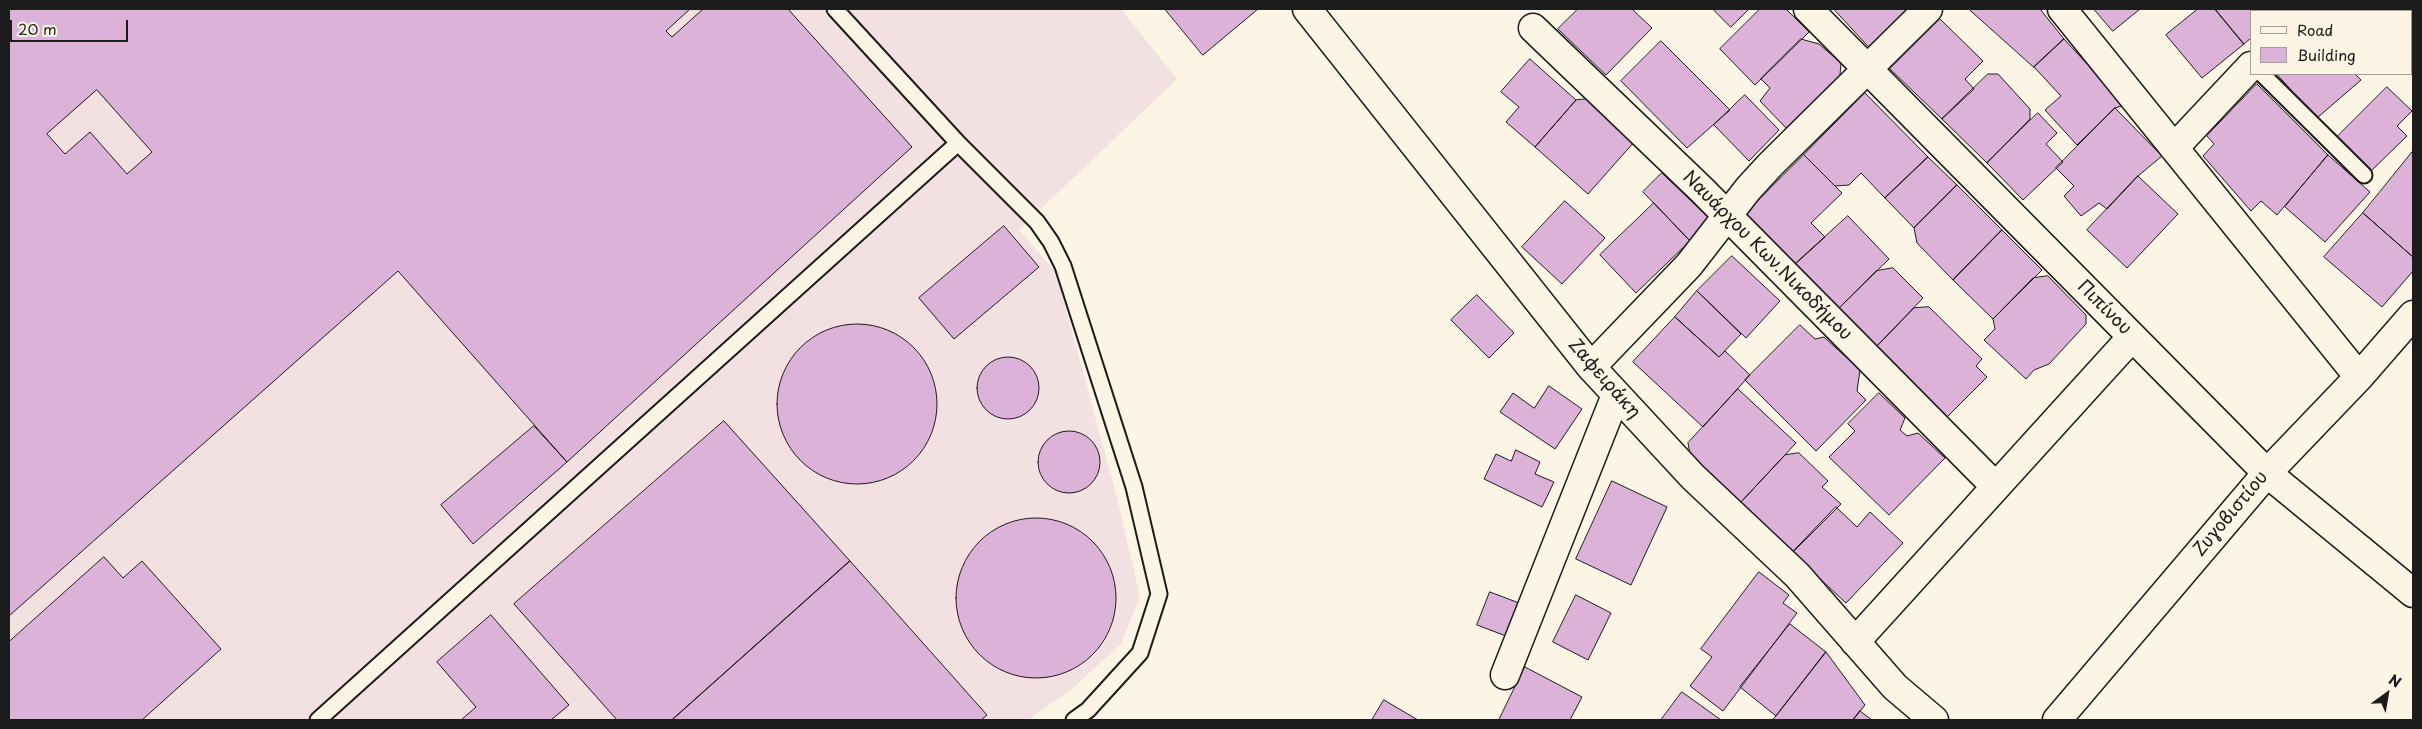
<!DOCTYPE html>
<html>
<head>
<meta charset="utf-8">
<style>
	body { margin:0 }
	#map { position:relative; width:2422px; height:729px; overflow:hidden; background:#fcf5e5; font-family:"Playpen Sans",sans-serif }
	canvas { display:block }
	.frame { position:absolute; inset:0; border:10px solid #1c1c1c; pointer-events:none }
	.legend { position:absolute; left:2250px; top:10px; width:162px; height:65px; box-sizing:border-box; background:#fcf5e5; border:1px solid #a29e95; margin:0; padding:6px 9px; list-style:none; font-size:15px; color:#1c1c1c }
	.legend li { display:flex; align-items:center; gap:10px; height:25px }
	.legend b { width:25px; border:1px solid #a29e95 }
	.north { position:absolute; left:2362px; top:669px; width:50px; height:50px; -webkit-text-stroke:4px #fcf5e5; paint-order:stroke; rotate:32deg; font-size:14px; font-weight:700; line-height:20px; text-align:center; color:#1c1c1c }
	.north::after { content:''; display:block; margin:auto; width:18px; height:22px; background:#1c1c1c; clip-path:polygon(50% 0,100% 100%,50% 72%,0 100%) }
	.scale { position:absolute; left:10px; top:20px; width:118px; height:22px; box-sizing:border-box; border:2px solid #1c1c1c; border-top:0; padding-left:6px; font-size:15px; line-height:18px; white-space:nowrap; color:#1c1c1c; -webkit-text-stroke:4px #fcf5e5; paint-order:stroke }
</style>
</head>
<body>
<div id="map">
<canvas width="2422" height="729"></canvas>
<div class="frame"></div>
<ul class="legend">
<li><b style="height:6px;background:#fcf5e5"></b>Road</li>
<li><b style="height:14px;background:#ddb2d8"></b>Building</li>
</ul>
<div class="north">N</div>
<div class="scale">20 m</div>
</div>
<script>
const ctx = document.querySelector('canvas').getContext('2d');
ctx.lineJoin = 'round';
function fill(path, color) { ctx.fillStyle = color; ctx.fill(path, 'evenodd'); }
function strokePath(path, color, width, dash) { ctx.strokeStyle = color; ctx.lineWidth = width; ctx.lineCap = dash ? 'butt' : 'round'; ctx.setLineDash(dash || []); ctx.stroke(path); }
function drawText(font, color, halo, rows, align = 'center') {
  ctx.font = font + ' "Playpen Sans",sans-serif'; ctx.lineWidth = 4; ctx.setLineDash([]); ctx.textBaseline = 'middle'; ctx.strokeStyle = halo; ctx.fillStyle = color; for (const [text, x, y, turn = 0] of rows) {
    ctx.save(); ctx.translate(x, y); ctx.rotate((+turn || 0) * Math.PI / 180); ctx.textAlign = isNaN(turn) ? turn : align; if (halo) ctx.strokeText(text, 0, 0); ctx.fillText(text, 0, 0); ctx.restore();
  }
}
const built = new Path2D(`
	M9 9H1121L1177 79 1019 230 1056 272 1117 498 1140 596 1121 644 1072 689 1028 720H9Z`);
const building = new Path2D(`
	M9 9H690L666 31 672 37 703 9H788L912 147 567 462 398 271 9 616ZM97 90 152 152 127 174 90 132 65 154 47 134Z
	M1165 9H1258L1203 55Z
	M1578 9H1632L1652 28 1606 75 1558 29Z
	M1713 9H1749L1731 27Z
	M1760 9H1786L1809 32 1755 85 1720 49Z
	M1834 9H1915L1870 48Z
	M1969 9H2040L2064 39 2034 67Z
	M2094 9H2140L2113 31Z
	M2198 9H2215L2244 44 2202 78 2166 35Z
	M2215 9H2278L2280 11H2251V38L2244 44Z
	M2346 9H2411L2413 11V57L2411 60V11H2349Z
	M1940 19 1983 61 1965 79 1974 89 1942 119 1890 69Z
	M1801 39 1819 44 1841 63 1840 75 1787 129 1760 101 1770 88 1761 79Z
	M2064 39 2125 105 2115 108 2077 145 2045 110 2061 96 2034 67Z
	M1661 41 1730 110 1687 148 1621 81Z
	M1530 59 1576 100 1535 147 1506 122 1519 107 1501 92Z
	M1988 74H1998L2030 109V119L1987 163 1942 119Z
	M2277 74H2355L2361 80 2317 118Z
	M2257 84 2328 155 2277 215 2261 201 2251 211 2203 156 2214 144 2207 136Z
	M2387 87 2412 111 2397 126 2407 136 2370 172 2336 138Z
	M1865 93 1928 157 1885 198 1861 173 1849 185 1835 186 1804 155Z
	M1745 95 1779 130 1749 161 1714 125Z
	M1588 99 1635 141 1588 194 1535 147 1576 100Z
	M2115 108 2162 156 2138 176 2107 209 2099 203 2081 216 2064 196 2074 186 2056 168Z
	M2038 113 2057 133 2046 144 2063 162 2023 200 1987 163Z
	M2413 151V257L2363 213Z
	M1804 155 1842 193 1811 223 1825 237 1792 267 1743 216Z
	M2328 155 2370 192 2325 242 2285 207Z
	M1928 157 1957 185 1914 228 1885 198Z
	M1662 173 1711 220 1690 241 1643 192Z
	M2138 176 2178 214 2127 268 2087 230Z
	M1957 185 2002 230 1953 280 1917 243 1914 228Z
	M1565 201 1605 238 1562 284 1522 247Z
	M1654 203 1690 241 1636 293 1600 255Z
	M2363 213 2413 257V271L2382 307 2324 257Z
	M1848 216 1889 259 1837 310 1792 267Z
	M1004 226 1039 267 954 339 919 298Z
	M2002 230 2042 270 1993 319 1953 280Z
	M1732 256 1780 301 1746 338 1697 291Z
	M1893 268 1923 298 1875 348 1837 310 1876 271Z
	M2048 276 2086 315V324L2049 364 2034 370 2026 379 1984 340 1995 329 1993 319 2033 278Z
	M1697 291 1741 334 1719 357 1675 317Z
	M1477 295 1514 333 1489 358 1451 320Z
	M1929 307 1982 359 1976 366 1987 377 1946 418 1875 348 1914 308Z
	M1675 317 1719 357 1725 351 1750 375 1703 427 1633 362Z
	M777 404a80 80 0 1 1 160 0a80 80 0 1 1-160 0Z
	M1800 325 1815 339 1824 337 1860 370 1857 391 1866 400 1816 451 1745 380Z
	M977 388a31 31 0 1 1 62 0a31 31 0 1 1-62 0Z
	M1549 386 1582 409 1555 449 1500 412 1513 393 1534 408Z
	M1738 389 1796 443 1741 502 1690 454 1688 443Z
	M1879 393 1905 418 1900 430 1907 436 1918 433 1945 458 1889 515 1829 457 1855 431 1848 424Z
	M724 421 850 561 672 720H617L514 604Z
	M534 426 567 462 473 544 441 505Z
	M1038 462a31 31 0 1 1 62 0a31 31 0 1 1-62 0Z
	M1516 450 1540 462 1535 474 1554 482 1542 507 1484 479 1496 454 1511 461Z
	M1799 453 1828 481 1822 487 1841 504 1792 553 1741 502 1785 455Z
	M1612 481 1667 507 1631 585 1576 559Z
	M1836 507 1857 527 1870 512 1903 543 1846 603 1792 553Z
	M956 598a80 80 0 1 1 160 0a80 80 0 1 1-160 0Z
	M104 557 123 578 142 561 221 649 142 720H9V642Z
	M850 561 987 715 981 720H672Z
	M1759 572 1789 595 1783 603 1797 613 1723 711 1690 686 1712 657 1701 649Z
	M1490 592 1519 603 1506 636 1477 625Z
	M1576 595 1611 613 1588 660 1553 642Z
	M491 615 569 705 551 720H461L476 707 437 662Z
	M1790 624 1826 652 1776 716 1740 687Z
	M1826 652 1865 705 1853 720H1773Z
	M1525 667 1582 697 1570 720H1499Z
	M1682 692 1721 720H1661Z
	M1384 700 1418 720H1372Z
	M1860 711 1872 720H1853Z`);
const lane = new Path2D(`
	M835 9 958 143 1037 222 1051 242 1063 266 1134 487 1159 594 1140 653 1088 710 1074 720
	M2262 74 2364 175
	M318 720 958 143`);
const street = new Path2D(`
	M1307 9 1591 367 1693 477 1797 575 1895 687 1934 720
	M1808 9 2267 473 2413 593
	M2062 9 2359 377
	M2302 11 2305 9
	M1533 28 1702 190 1996 487
	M2174 148 2251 66
	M1591 367 1689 265 1748 189 1770 165 1928 9
	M1855 642 2132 337
	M1505 675 1616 395
	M2057 720 2267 473 2359 377 2413 315`);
const streetNames = [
	["Ναυάρχου Κων.Νικοδήμου",1767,256,45],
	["Πιπίνου",2104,308,45],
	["Ζαφειράκη",1604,379,49],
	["Ζυγοβιστίου",2231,514,-50]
];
fill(built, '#f3e1e1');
fill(building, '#ddb2d8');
strokePath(building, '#1c1c1c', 1);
strokePath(lane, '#1c1c1c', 19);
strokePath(street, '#1c1c1c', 31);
strokePath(lane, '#fcf5e5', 15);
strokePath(street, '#fcf5e5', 28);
drawText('18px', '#1c1c1c', '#fcf5e5', streetNames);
</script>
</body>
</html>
